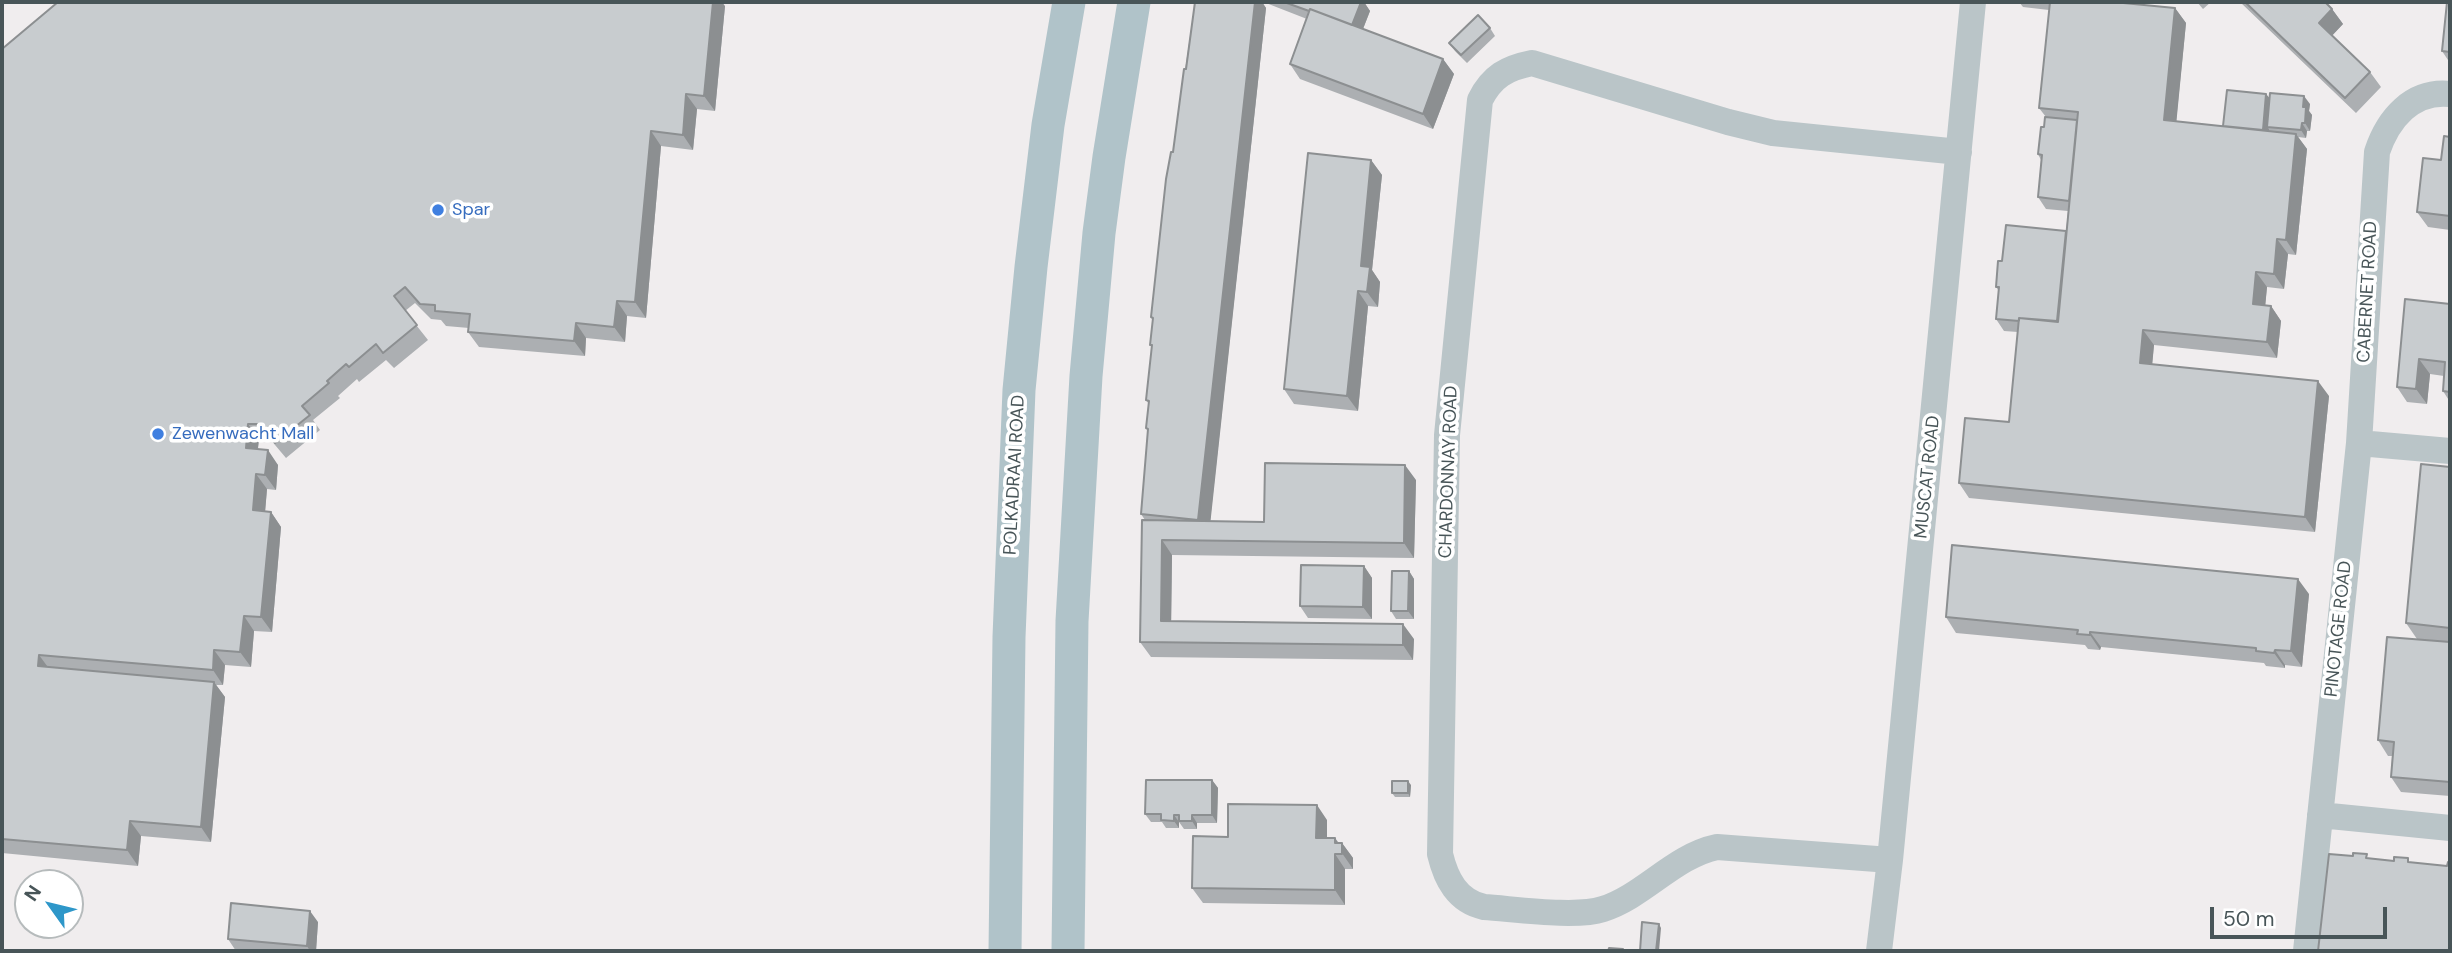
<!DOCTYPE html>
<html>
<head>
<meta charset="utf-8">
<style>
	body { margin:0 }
	#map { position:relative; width:2452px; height:953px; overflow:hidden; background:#f0edee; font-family:"DM Sans",sans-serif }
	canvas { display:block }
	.frame { position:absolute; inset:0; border:4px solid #485558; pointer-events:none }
	.north { position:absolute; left:14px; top:869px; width:70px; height:70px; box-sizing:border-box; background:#fff; border:2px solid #b6bbbc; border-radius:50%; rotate:304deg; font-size:19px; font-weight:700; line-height:28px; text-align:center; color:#485558 }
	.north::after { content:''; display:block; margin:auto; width:24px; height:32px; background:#2e97c9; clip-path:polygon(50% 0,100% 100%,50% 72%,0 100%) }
	.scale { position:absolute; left:2210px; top:907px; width:177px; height:32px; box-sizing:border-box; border:4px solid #485558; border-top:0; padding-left:9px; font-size:21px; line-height:24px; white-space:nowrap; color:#485558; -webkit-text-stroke:5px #fff; paint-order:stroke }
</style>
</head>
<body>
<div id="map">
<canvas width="2452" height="953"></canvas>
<div class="frame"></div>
<div class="north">N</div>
<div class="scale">50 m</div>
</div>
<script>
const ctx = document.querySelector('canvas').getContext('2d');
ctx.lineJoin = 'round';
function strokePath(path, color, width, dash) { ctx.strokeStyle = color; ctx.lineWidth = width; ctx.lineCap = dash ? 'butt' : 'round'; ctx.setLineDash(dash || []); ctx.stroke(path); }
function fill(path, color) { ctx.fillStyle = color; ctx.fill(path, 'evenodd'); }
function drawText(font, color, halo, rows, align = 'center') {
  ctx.font = font + ' "DM Sans",sans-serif'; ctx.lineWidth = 7; ctx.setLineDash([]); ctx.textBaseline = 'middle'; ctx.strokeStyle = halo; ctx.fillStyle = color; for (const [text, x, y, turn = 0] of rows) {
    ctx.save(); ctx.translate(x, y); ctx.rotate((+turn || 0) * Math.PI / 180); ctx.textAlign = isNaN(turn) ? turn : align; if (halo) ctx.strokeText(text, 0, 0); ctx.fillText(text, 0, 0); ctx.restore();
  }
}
const minor = new Path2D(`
	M2450 94C2412 90 2388 119 2377 152L2359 443 2450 451
	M2320 815 2450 828
	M1890 860 1717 847C1674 856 1644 896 1603 909 1576 918 1515 909 1484 907 1457 901 1446 879 1440 854L1447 435 1480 100C1492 76 1507 68 1532 63L1728 122 1773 133 1959 152
	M1879 951 1890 860 1973 2
	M2306 951 2359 443`);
const major = new Path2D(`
	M1005 951 1009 637 1019 390 1031 267 1048 125 1069 2
	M1068 951 1072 621 1086 376 1099 233 1109 157 1134 2`);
const wall = new Path2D(`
	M1195 2H1262L1266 8 1210 521 1264 522 1416 480 1414 558 1172 555 1171 621 1414 639 1413 660 1151 657 1140 642 1145 520 1141 514 1148 431 1146 428 1149 404 1146 400 1152 348 1150 345 1153 321 1151 317 1173 152Z
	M1265 2H1364L1370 11 1363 29 1443 59 1454 74 1433 129 1300 79 1290 64 1307 19 1266 3Z
	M2019 2H2126V3L2175 8 2186 23 2176 122 2223 126 2266 94 2270 99 2310 104 2309 111 2312 115 2310 131H2307L2306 138 2298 137 2307 149 2296 255 2288 254 2284 289 2267 287 2265 306H2271L2281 321 2277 358 2154 345 2152 364 2329 396 2315 532 1969 498 1959 483 2009 422 2018 332 2004 331 1996 319 1999 291 1996 287 2002 261 2066 232 2068 211 2046 209 2038 197 2041 160 2038 154 2046 117 2039 108 2049 10 2023 7Z
	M2197 2H2211L2203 9Z
	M2240 2H2325L2332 9 2343 24 2332 35 2370 72 2381 87 2356 113Z
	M2450 2V63L2442 51Z
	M725 6 715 111 697 109 693 150 661 146 646 318 627 316 625 342 586 338 585 356 479 347 468 332 469 328 446 326 441 320 431 319 415 303 405 311 428 340 394 368 386 360 359 382 357 379 338 396 340 398 313 420 320 430 286 458 270 439H259L258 449 278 465 276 490 267 489 265 511 271 512 281 527 272 632 254 631 251 667 225 665 223 685H216L225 697 211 842 141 836 138 866 2 853V49Z
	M1490 28 1495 36 1467 63 1455 51 1449 43Z
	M2450 137V230L2428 227 2417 212 2441 160Z
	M1371 160 1382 175 1372 270 1380 282 1378 307 1368 306 1358 411 1294 404 1284 389Z
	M2450 304V402L2443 391 2444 376 2430 374 2427 404 2407 402 2397 387Z
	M2450 467V642L2417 639 2406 623Z
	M1364 566 1372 578V619L1308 618 1300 606Z
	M1409 571 1414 579V619H1396L1391 611Z
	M2309 594 2302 667 2285 665V668L2266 666 2264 663 2101 647 2100 650 2088 649 2085 645 1956 633 1946 617Z
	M2450 642V796L2401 792 2391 777 2392 756H2388L2378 740Z
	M1212 780 1218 788 1217 823H1197V829H1184L1179 822V828H1166L1162 822H1151L1145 814Z
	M1411 785 1410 797H1395L1392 793Z
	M1327 820V838H1335L1339 843H1342L1353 858V869H1345V905L1203 903 1192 888 1228 837Z
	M318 922 316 951H236L228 939Z`);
const shadedWall = new Path2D(`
	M713 2H722L725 6 715 111 704 96Z
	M1255 2H1262L1266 8 1209 535 1198 520Z
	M1361 2H1364L1370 11 1359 39 1351 27Z
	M2175 8 2186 23 2175 136 2164 120Z
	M2332 9 2343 24 2330 38 2319 23Z
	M1443 59 1454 74 1433 129 1423 114Z
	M686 94 697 109 693 150 683 135Z
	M2266 94 2272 101 2267 127 2269 129 2268 142 2262 134Z
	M2304 96 2310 104 2309 111 2312 115 2310 131 2305 123 2303 107Z
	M2302 123 2307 131 2306 138 2301 130Z
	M651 131 661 146 646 318 635 302Z
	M2296 134 2307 149 2296 255 2286 240Z
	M1371 160 1382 175 1372 270 1380 282 1378 307 1367 292 1361 266Z
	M2277 239 2288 254 2284 289 2274 274Z
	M2256 272 2267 287 2264 319 2253 304Z
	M1358 291 1368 306 1358 411 1347 396Z
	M617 301 627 316 625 342 614 327Z
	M2271 306 2281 321 2277 358 2267 342Z
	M576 323 586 338 585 356 574 341Z
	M2143 330 2154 345 2151 378 2140 363Z
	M2419 359 2430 374 2427 404 2416 389Z
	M2318 381 2329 396 2315 532 2305 517Z
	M248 424 259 439 256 463 246 448Z
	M268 450 278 465 276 490 265 475Z
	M1405 465 1416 480 1414 558 1404 543Z
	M256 474 267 489 264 525 253 510Z
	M271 512 281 527 272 632 261 617Z
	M1162 540 1172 555 1171 636 1161 621Z
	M1364 566 1372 578V619L1363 607Z
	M1409 571 1414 579V619L1408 611Z
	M2298 579 2309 594 2302 667 2291 651Z
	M244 616 254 631 251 667 240 652Z
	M1403 624 1414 639 1413 660 1403 645Z
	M2090 632 2101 647 2100 650 2090 635Z
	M214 650 225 665 223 685 213 670Z
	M2275 650 2285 665V668L2274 653Z
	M39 655 50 670 38 666Z
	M214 682 225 697 211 842 201 827Z
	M1212 780 1218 788 1217 823 1212 815Z
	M1408 781 1411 785 1410 797 1408 793Z
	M1317 805 1327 820V853L1316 838Z
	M1174 815 1179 822V828L1174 821Z
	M1192 815 1197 823V829L1192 821Z
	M130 821 141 836 138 866 127 850Z
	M1335 838 1342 849V843L1353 858V869L1335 843Z
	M1335 854 1345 869V905L1335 890Z
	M310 911 318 922 316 951H310L307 946Z
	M1659 924 1661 928 1659 951H1656Z`);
const building = new Path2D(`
	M58 2H713L704 96 686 94 683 135 651 131 635 302 617 301 614 327 576 323 574 341 468 332 470 314 435 311V305L420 304 405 287 394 296 417 325 383 353 376 344 349 367 346 364 327 381 329 383 302 406 310 415 275 443 260 424H248L246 448 268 450 265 475 256 474 253 510 271 512 261 617 244 616 240 652 214 650 213 670 39 655 38 666 214 682 201 827 130 821 127 850 2 839V49Z
	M1195 2H1255L1198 520 1141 514 1148 429 1146 428 1149 401 1146 400 1152 345H1150L1153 318 1151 317 1166 179 1171 152H1173L1184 69H1186Z
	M1284 2H1361L1352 25 1310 9 1309 11Z
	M2050 2H2113L2175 8 2164 120 2296 134 2286 240 2277 239 2274 274 2256 272 2253 304 2271 306 2267 342 2143 330 2140 363 2318 381 2305 517 1959 483 1965 418 2009 422 2019 318 2058 322 2078 112 2039 108Z
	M2245 2H2325L2332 9 2319 23 2370 72 2345 98Z
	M2447 2H2450V52L2442 51Z
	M1310 9 1443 59 1423 114 1290 64Z
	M1478 15 1490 28 1461 55 1449 43Z
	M2227 90 2266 94 2263 130 2223 126Z
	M2270 93 2304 96 2303 107H2306L2305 123H2302L2301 130 2267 127Z
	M2045 117 2077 120 2069 201 2038 197 2042 155 2038 154 2041 127H2044Z
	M2444 136 2450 137V216L2417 212 2423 158 2441 160Z
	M1308 153 1371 160 1361 266 1370 267 1367 292 1358 291 1347 396 1284 389Z
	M2006 225 2066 231 2057 321 2019 318V321L1996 319 1999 287H1996L1998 261H2002Z
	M2405 299 2450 304V392L2443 391 2445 362 2419 359 2416 389 2397 387Z
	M1265 463 1405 465 1404 543 1162 540 1161 621 1403 624V645L1140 642 1142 520 1264 522Z
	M2421 464 2450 467V628L2406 623Z
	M1952 545 2298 579 2291 651 2275 650 2274 653 2256 651V648L2090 632V635L2077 634 2078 630 1946 617Z
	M1301 565 1364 566 1363 607 1300 606Z
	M1392 571H1409L1408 611H1391Z
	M2387 637 2450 642V782L2391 777 2394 742 2378 740Z
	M1146 780H1212V815H1192V821H1179V815H1174V821L1161 820V814H1145Z
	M1392 781H1408V793H1392Z
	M1228 804 1317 805 1316 838H1335V843H1342V854H1335V890L1192 888 1193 836 1228 837Z
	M2353 853 2367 854 2366 858 2394 861V857L2408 858V862L2447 866 2448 862 2450 863V951H2318L2329 854 2353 856Z
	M231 903 310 911 307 946 228 939Z
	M1642 922 1659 924 1656 951H1640Z
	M1609 948 1623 949V951H1608Z`);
const markers = [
	[438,210,7,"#3f7fe0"],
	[158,434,7,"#3f7fe0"]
];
const shopNames = [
	["Spar",452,210],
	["Zewenwacht Mall",172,434]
];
const streetNames = [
	["CABERNET ROAD",2368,292,-87],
	["CHARDONNAY ROAD",1449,472,-88],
	["POLKADRAAI ROAD",1015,475,-87],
	["MUSCAT ROAD",1928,477,-84],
	["PINOTAGE ROAD",2339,629,-84]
];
strokePath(minor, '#bac5c8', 26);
strokePath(major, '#b0c3c9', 33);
fill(wall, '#acafb2');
fill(shadedWall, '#8c8f91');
fill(building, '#c8cccf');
strokePath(building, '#8c8f91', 2);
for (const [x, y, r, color] of markers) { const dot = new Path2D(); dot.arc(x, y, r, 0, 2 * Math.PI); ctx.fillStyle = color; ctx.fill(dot); strokePath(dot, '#fff', 2.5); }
drawText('18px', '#366cbe', '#fff', shopNames, 'left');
drawText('18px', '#485558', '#fff', streetNames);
</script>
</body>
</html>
